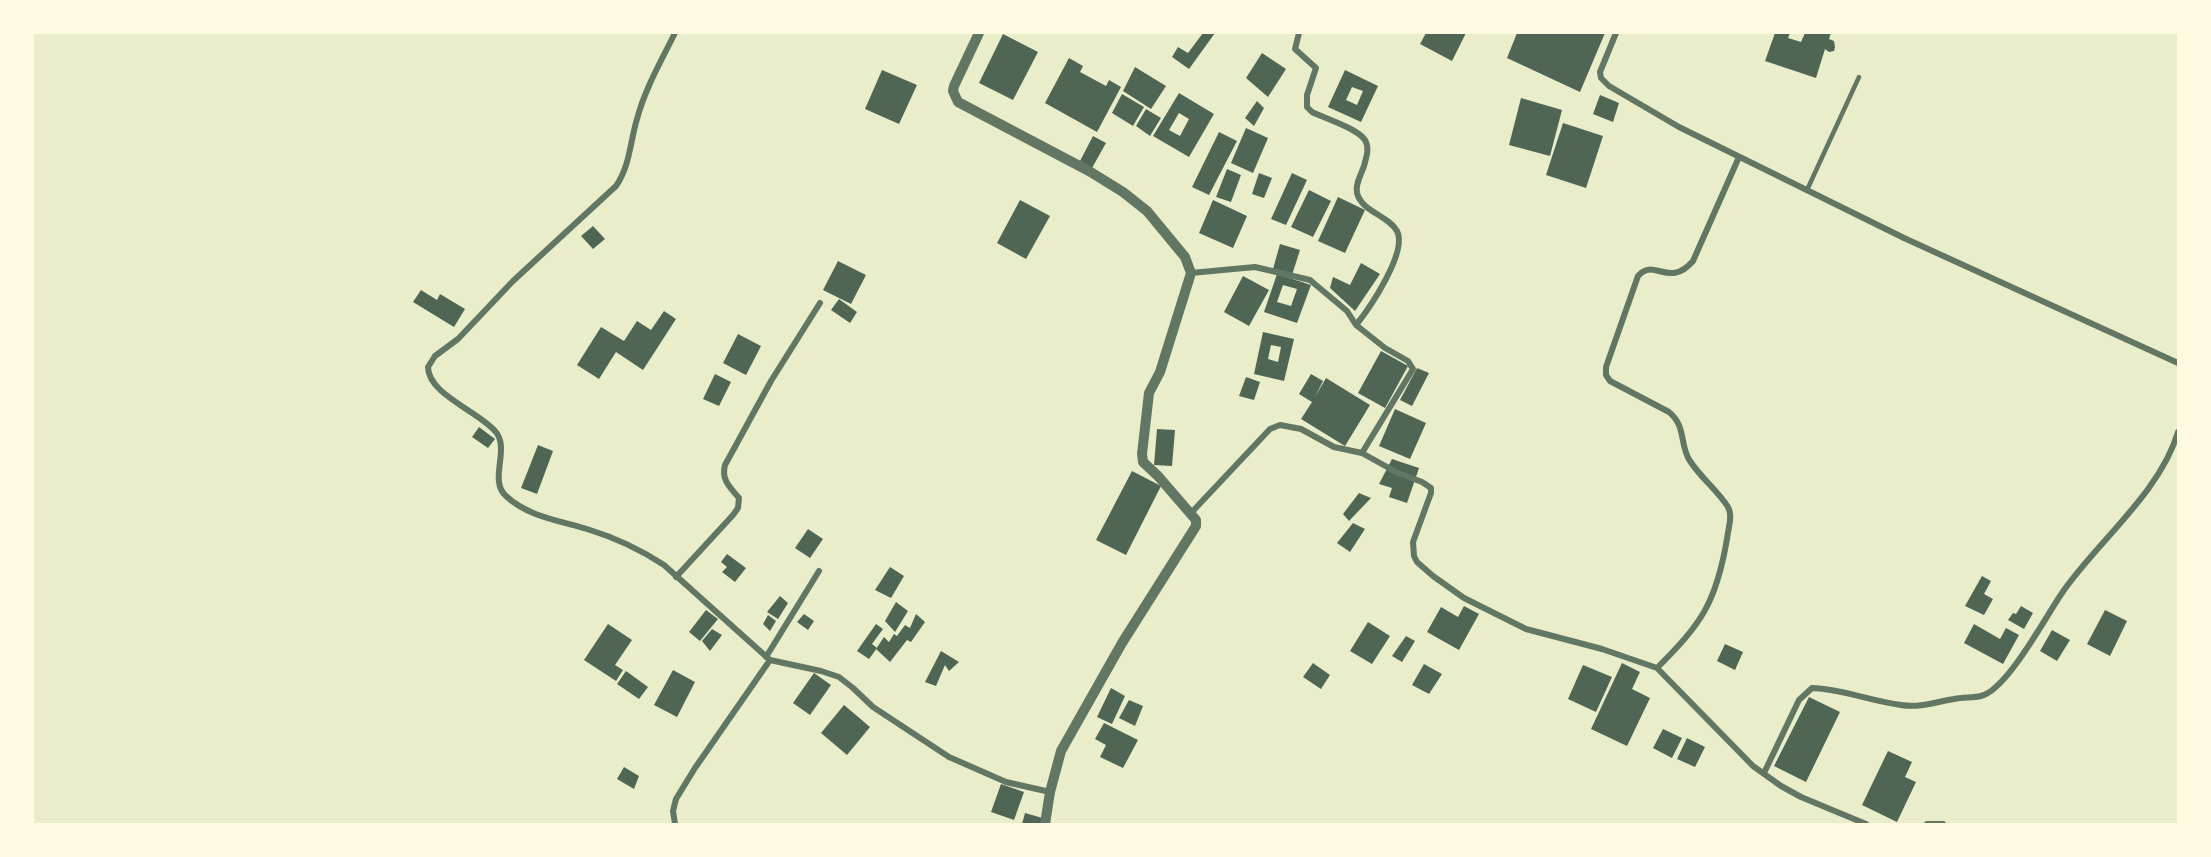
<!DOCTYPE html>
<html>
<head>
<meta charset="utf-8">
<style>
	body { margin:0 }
	#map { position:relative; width:2211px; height:857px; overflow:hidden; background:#e9edc9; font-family:"Space Grotesk",sans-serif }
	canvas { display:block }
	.frame { position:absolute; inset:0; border:34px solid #fefae0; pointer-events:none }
</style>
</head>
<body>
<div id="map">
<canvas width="2211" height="857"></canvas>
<div class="frame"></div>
</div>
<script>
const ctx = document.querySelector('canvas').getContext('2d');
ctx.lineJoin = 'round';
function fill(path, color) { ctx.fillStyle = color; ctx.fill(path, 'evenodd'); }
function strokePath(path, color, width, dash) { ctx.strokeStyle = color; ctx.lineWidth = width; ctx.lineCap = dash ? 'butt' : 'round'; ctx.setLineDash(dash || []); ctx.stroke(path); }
const building = new Path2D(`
	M1203 33H1215L1189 69 1172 57 1178 47 1188 53Z
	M1426 33H1466L1452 61 1420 44Z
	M1517 33H1605L1580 92 1507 58Z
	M1775 33H1790L1788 38 1801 42 1805 33H1831L1829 39 1834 41 1835 47 1834 51 1829 52 1825 49 1816 78 1765 61Z
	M1003 34 1038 52 1013 100 979 83Z
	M1262 53 1286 69 1268 97 1246 78Z
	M1069 58 1083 66 1080 72 1106 86 1109 80 1121 87 1097 132 1045 103Z
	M1135 67 1166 86 1151 109 1123 91Z
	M882 70 917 85 899 124 865 109Z
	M1345 70 1378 86 1361 122 1328 107ZM1352 87 1363 91 1357 105 1346 100Z
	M1179 93 1214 114 1189 157 1153 136ZM1179 113 1189 119 1180 136 1169 130Z
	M1122 94 1144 107 1133 126 1112 113Z
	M1600 95 1619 103 1613 122 1593 114Z
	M1521 98 1562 110 1550 156 1509 145Z
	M1257 101 1264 108 1254 126 1245 118Z
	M1146 109 1161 118 1150 136 1136 126Z
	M1563 123 1603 136 1586 188 1546 175Z
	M1246 128 1268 138 1253 173 1231 163Z
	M1219 132 1237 141 1209 195 1192 187Z
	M1093 136 1106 143 1092 168 1080 161Z
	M1227 169 1241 175 1231 202 1216 197Z
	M1259 173 1272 178 1264 198 1252 194Z
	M1292 173 1307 180 1286 225 1271 219Z
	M1309 190 1331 201 1313 237 1291 227Z
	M1338 197 1365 210 1345 253 1318 241Z
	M1020 200 1050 216 1026 259 997 243Z
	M1213 200 1247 216 1233 248 1199 233Z
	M593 226 605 239 593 249 581 236Z
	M1280 244 1300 250 1292 275 1273 269Z
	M838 261 866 275 851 304 823 290Z
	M1361 263 1380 274 1355 311 1330 288 1333 277 1350 285Z
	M1277 274 1311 285 1297 323 1264 312ZM1283 285 1297 289 1291 306 1277 302Z
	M1243 276 1269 290 1249 326 1224 312Z
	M421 290 437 300 440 294 465 309 454 327 413 302Z
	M839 299 857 312 850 323 831 310Z
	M664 311 676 319 643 370 616 352 599 379 577 365 601 327 624 341 637 321 651 330Z
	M1263 332 1294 339 1284 381 1254 374ZM1271 345 1281 347 1278 362 1268 359Z
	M738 334 761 346 746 375 723 363Z
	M1381 351 1408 366 1385 408 1358 393Z
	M1417 368 1429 373 1412 406 1400 400Z
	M715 374 731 382 719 406 703 399Z
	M1311 374 1323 381 1315 397 1326 378 1370 405 1345 446 1301 419 1312 402 1299 394Z
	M1246 377 1260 382 1254 400 1239 396Z
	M1395 409 1426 423 1410 459 1379 446Z
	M479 427 495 439 488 448 472 437Z
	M1157 429 1175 430 1172 466 1154 465Z
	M538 445 553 451 537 494 521 488Z
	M1392 459 1419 468 1407 503 1389 497 1392 488 1379 484Z
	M1132 471 1161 486 1126 555 1096 540Z
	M1359 493 1371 498 1349 521 1343 514Z
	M1353 523 1365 529 1350 552 1337 543Z
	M808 529 823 539 810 558 795 548Z
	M727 554 746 568 735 582 722 572 727 567 721 562Z
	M890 567 904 576 891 598 875 590Z
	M1982 576 1991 581 1984 594 1993 599 1984 615 1965 606Z
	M780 596 788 603 778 619 767 612Z
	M896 602 908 611 895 632 885 621Z
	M1464 606 1479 614 1459 650 1427 632 1441 607 1458 617Z
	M2021 606 2033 613 2024 629 2008 620 2013 613 2016 614Z
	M706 610 718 619 700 641 689 632Z
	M2105 610 2127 621 2110 656 2087 644Z
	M804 614 814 621 808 630 797 622Z
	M916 614 925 622 911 642 907 640 890 662 876 649 884 637 889 642 894 634 897 636 905 625 910 628Z
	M768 615 776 621 770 631 763 624Z
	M1368 622 1390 636 1372 664 1350 651Z
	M608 624 632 640 615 665 623 670 616 681 584 660Z
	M876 624 883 629 872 644 877 648 869 659 857 651Z
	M1974 624 2000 639 2006 628 2019 635 2003 664 1964 643Z
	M712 629 722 635 710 651 702 641Z
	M2052 630 2070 640 2057 661 2040 651Z
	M1406 636 1415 641 1402 662 1392 656Z
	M1725 644 1743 652 1735 670 1717 661Z
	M941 651 959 662 949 671 945 665 936 686 925 682Z
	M1313 663 1330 675 1321 689 1303 677Z
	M1622 663 1640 672 1632 689 1650 698 1627 746 1591 729Z
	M1424 664 1442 674 1429 694 1412 685Z
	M1583 665 1612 677 1596 712 1568 699Z
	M673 670 695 682 677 717 654 705Z
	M626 671 648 687 639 699 617 684Z
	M814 673 831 685 810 715 793 703Z
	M1111 688 1125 696 1112 724 1097 717Z
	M1809 697 1840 712 1806 782 1774 766Z
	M1129 700 1143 706 1135 726 1119 718Z
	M844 705 870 727 847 755 821 733Z
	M1104 723 1138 740 1123 768 1100 757 1106 745 1095 739Z
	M1663 729 1682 738 1672 758 1653 748Z
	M1687 738 1705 747 1695 767 1677 759Z
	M1888 751 1912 762 1905 777 1916 782 1897 822 1862 805Z
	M624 767 639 776 634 789 617 779Z
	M1001 784 1024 792 1014 820 991 812Z
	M1025 813 1046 819 1044 824H1022Z`);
const service = new Path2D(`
	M1807 190 1859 77`);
const minor = new Path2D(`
	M675 33C661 61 645 89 637 119 630 142 630 166 616 186L513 281 458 339 435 356 428 367C428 394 478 411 495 431 511 448 488 480 506 496 528 517 562 521 590 530 616 538 641 550 664 565L770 660 821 671 839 677 853 688 873 707 949 757 1006 782 1050 792
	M1299 33 1295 49 1316 68 1307 95V107L1312 112C1324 118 1357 128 1365 140 1370 148 1366 158 1364 166 1361 175 1355 184 1357 193 1362 212 1388 215 1397 231 1408 252 1369 309 1356 325
	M1616 33 1600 72 1601 78 1609 86 1679 127 1904 238 2178 363
	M1191 273 1255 267 1310 280 1347 311 1356 325 1385 348 1408 361 1413 369 1362 453
	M1191 513 1270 429 1280 425 1301 429 1334 447 1362 453 1396 472 1422 482 1431 488V493L1413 542 1414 556 1417 562 1433 576 1464 598 1526 629 1602 649 1657 668 1753 766 1781 786 1801 797 1866 824
	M676 577 733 515 738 508 739 498C730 487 721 480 725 465L771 381 820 303
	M766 657 819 571
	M1657 668C1702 623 1716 603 1727 539 1728 529 1733 516 1728 507 1718 491 1701 478 1690 461 1679 445 1687 427 1669 412L1610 381 1606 375V367L1638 276C1654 257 1669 289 1693 261L1739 157
	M1764 773 1799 700 1812 688C1842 689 1871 701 1901 705 1920 708 1936 702 1954 699 1963 697 1973 698 1981 696 2007 690 2046 616 2062 593 2097 542 2160 493 2178 432
	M675 824 673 811 676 799 695 768 770 660
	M1927 824H1943`);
const tertiary = new Path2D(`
	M979 33 954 86 953 91 958 102 1089 171 1123 192 1147 211 1185 257 1191 273 1160 372 1149 393 1142 454 1143 462 1158 476 1196 520V526L1122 643 1061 751 1050 792 1045 824`);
fill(building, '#4f6655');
strokePath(service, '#617663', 4.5);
strokePath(minor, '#617663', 6);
strokePath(tertiary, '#617663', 10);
</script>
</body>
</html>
